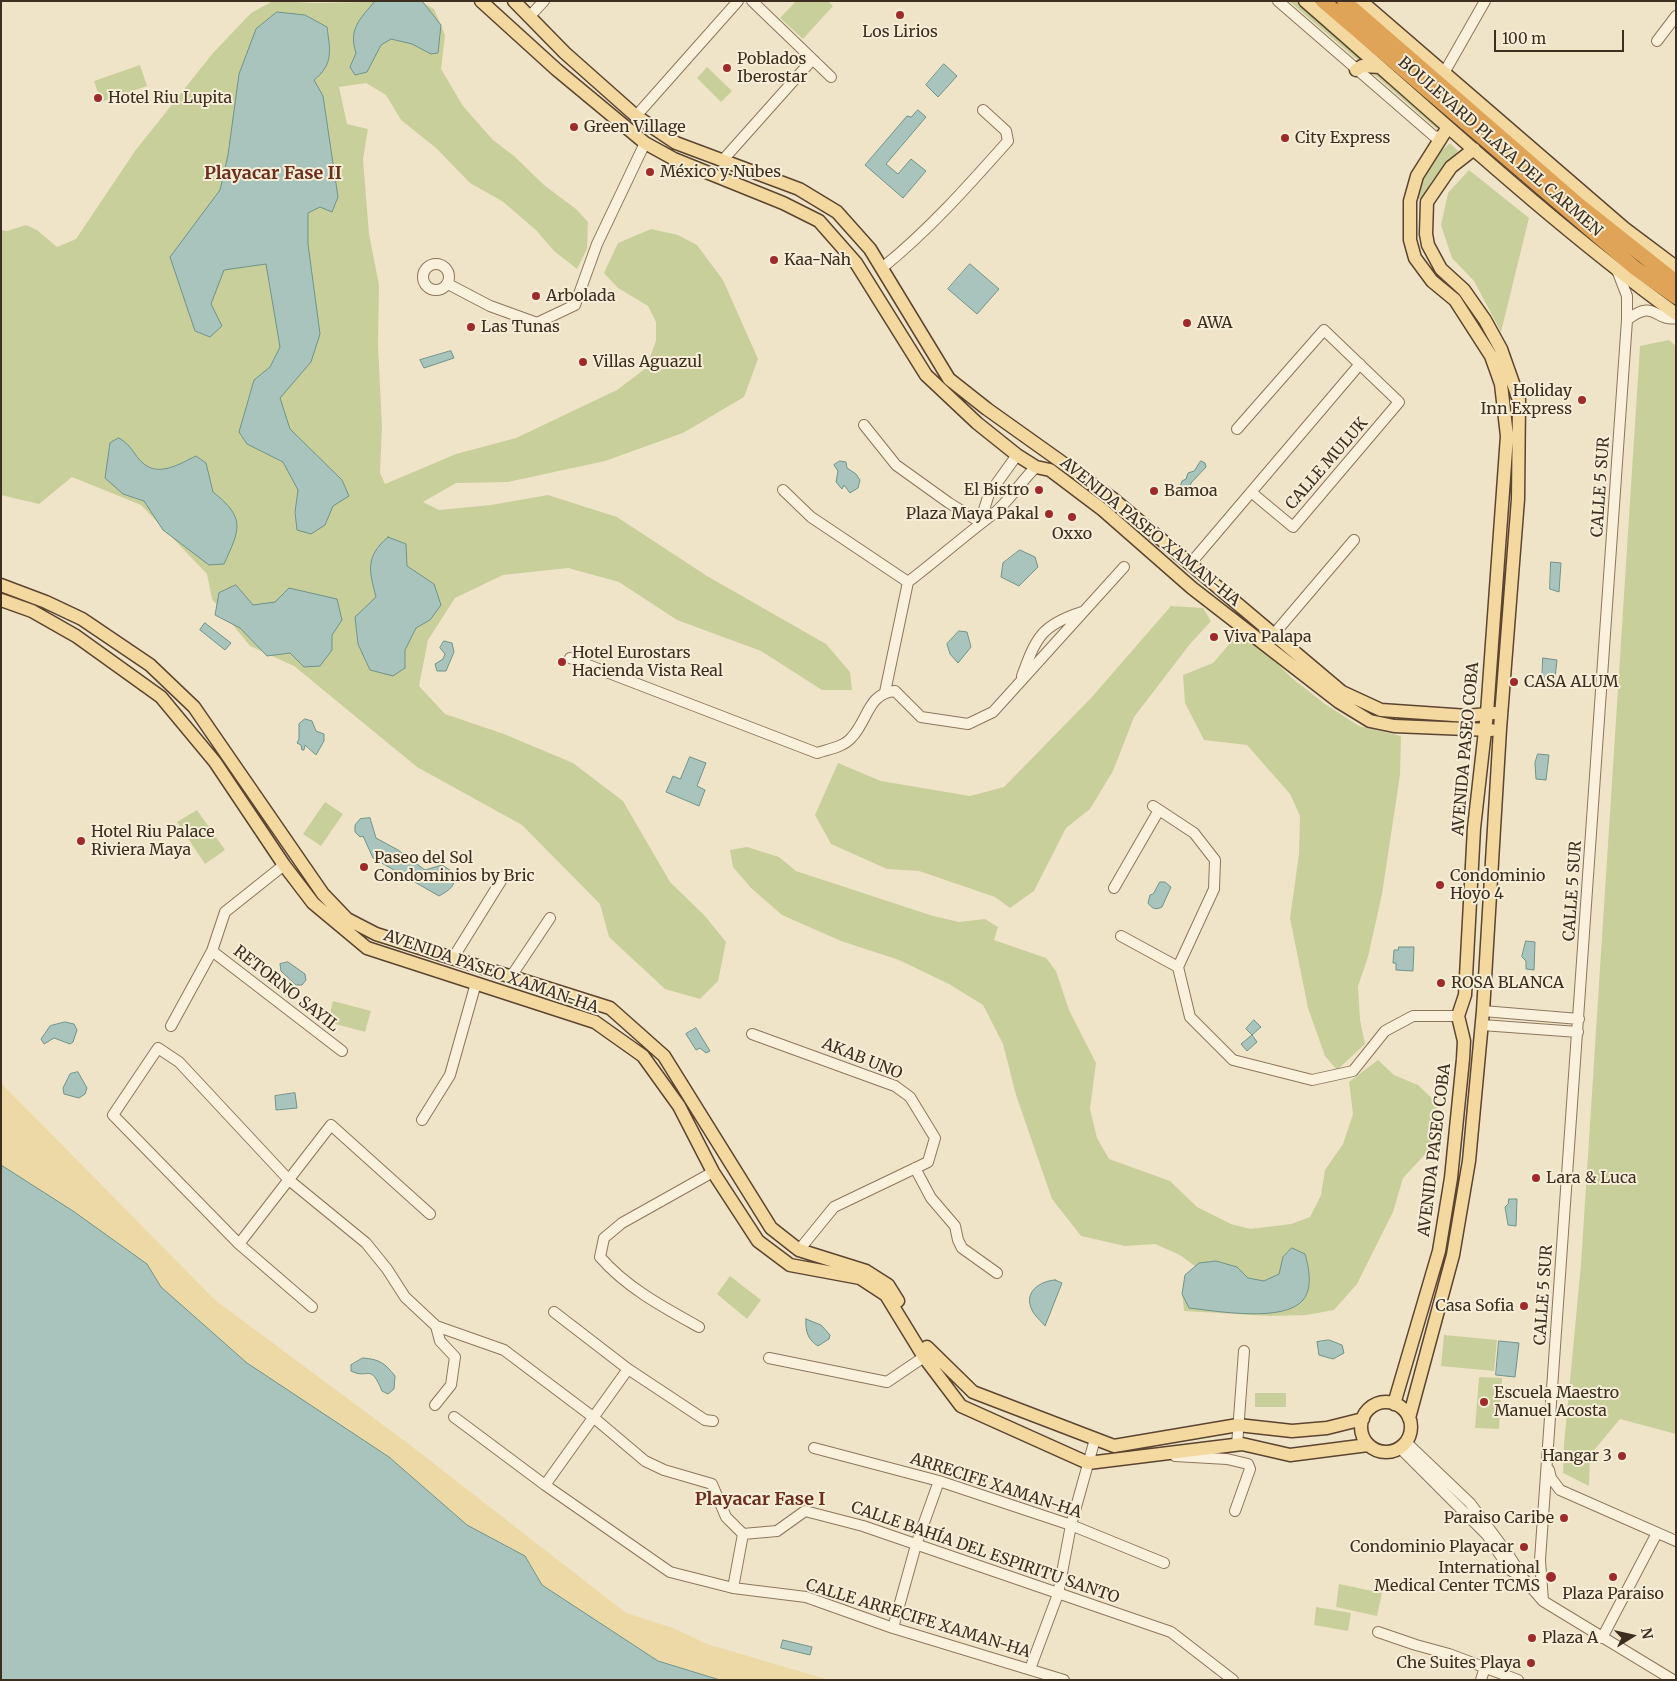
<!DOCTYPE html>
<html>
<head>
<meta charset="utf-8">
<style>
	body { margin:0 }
	#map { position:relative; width:1677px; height:1681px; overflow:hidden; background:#f0e4c8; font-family:Merriweather,serif }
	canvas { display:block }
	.frame { position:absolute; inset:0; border:2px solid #3d2e20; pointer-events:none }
	.north { position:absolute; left:1607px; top:1611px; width:50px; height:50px; -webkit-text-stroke:4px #f7eed8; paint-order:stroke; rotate:80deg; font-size:14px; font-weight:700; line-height:20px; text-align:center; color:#3d2e20 }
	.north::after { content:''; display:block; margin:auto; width:18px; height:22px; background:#3d2e20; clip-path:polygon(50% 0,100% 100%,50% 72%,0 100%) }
	.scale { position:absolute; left:1494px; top:30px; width:130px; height:22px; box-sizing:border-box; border:2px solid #3d2e20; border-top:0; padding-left:6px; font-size:15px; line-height:18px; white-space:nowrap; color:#3d2e20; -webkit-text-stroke:4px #f7eed8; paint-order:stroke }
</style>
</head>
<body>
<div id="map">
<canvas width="1677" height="1681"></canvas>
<div class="frame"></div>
<div class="north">N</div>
<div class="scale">100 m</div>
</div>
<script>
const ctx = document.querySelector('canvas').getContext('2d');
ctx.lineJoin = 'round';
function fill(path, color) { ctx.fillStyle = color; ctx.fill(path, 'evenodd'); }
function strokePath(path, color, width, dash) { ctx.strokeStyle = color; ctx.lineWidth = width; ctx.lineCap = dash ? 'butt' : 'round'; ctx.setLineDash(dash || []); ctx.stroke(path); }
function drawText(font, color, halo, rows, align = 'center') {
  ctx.font = font + ' Merriweather,serif'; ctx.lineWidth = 4; ctx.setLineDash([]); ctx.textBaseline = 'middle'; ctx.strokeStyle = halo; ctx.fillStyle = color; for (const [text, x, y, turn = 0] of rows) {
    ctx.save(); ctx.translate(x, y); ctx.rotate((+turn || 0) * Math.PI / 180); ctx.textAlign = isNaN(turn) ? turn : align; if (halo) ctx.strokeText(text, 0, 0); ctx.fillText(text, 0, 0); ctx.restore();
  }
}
const green = new Path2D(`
	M273 1 316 3 420 1 434 9 445 35 441 69 463 106 493 140 514 156 544 185 576 209 588 222 587 249 577 269 554 251 536 230 502 201 470 183 436 148 401 120 386 95 366 83 339 87 347 124 368 129 363 159 369 234 379 285 378 345 382 427 380 473 385 484 456 454 516 438 617 390 646 368 656 341V322L648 306 618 288 604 273 618 243 651 229 678 235 697 245 723 280 758 359 744 397 683 433 605 461 508 482 456 483 423 502 439 510 491 505 548 495 617 517 707 576 826 644 850 672 852 690H822L761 651 677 620 619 582 568 568 503 575 455 598 428 640 419 686 445 714 504 734 573 763 623 801 670 882 705 916 726 942 718 981 700 999 665 989 609 937 600 904 522 825 417 767 294 666 250 646 212 599 207 574 141 505 72 477 39 504 1 495V230L7 231 26 225 37 230 57 247 76 239 135 151 213 53 251 13Z
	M796 1H828L833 6 803 39 780 18Z
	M1289 1H1298L1369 63 1360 62Z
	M1313 1H1317L1645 282 1676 304V308L1563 219Z
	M140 65 147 86 101 102 94 81Z
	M707 67 732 91 721 102 697 78Z
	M1369 70H1377L1436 124 1438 130Z
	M1450 143 1458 151 1431 182 1424 199H1419L1415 196C1421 175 1433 157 1450 143Z
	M1469 170 1529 218 1501 332 1474 281 1452 258 1441 225 1448 193Z
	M1669 340 1676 346V1434L1620 1419 1590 1455 1589 1486 1563 1473 1564 1444 1581 1264 1640 346Z
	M1171 606 1203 608 1211 621 1190 644 1134 717 1113 771 1090 809 1066 828 1034 891 1010 908 995 897 919 871 887 869 831 844 815 815 838 763 881 781 970 796 1004 787 1091 698Z
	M1238 634 1266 653 1293 679 1325 704 1359 726 1401 736 1400 775 1382 894 1368 957 1358 986 1360 1020 1365 1044 1337 1070 1325 1056 1308 1008 1290 918 1299 854 1300 816 1290 794 1247 745 1204 740 1185 703 1183 675 1213 663Z
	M325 802 343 814 321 846 303 834Z
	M197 810 225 850 205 864 177 822Z
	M747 847 779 857 796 871 933 916 959 922 985 919 998 927 994 940 1046 958 1056 971 1069 1010 1096 1063 1090 1109 1097 1138 1109 1159 1170 1181 1197 1207 1231 1224 1250 1229 1291 1224 1310 1217 1321 1195 1325 1170 1343 1144 1353 1114 1349 1082 1378 1060 1394 1075 1418 1085 1437 1103V1125L1432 1147 1403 1178 1393 1212 1357 1284 1334 1310 1306 1315 1271 1316 1184 1311 1182 1290 1196 1267 1180 1255 1155 1244 1125 1246 1081 1236 1052 1199 1016 1095 1003 1044 983 1005 949 984 899 960 841 941 782 915 751 888 733 867 730 850Z
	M333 1001 371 1011 365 1032 328 1022Z
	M730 1276 761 1300 747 1319 717 1294Z
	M1444 1335 1497 1340 1494 1371 1441 1366Z
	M1479 1377 1502 1378 1499 1429 1475 1428Z
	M1255 1393H1286V1407H1255Z
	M1339 1584 1382 1593 1377 1616 1336 1607Z
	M1316 1607 1351 1613 1348 1631 1314 1625Z`);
const sand = new Path2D(`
	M1 1083 215 1300 410 1445 626 1613 673 1628 707 1644 829 1680H720L658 1661 542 1585 525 1556 467 1525 389 1457 247 1363 161 1287 147 1264 73 1211 1 1165Z`);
const water = new Path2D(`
	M375 1H422L441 25 438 53 431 54 412 44 391 39 381 45 367 72 355 75 350 67 356 53C348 29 360 19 375 1Z
	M277 12 305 15 327 27C330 50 334 64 314 80L323 96 338 197 332 212 320 207 308 213V244L320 334 311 362 280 398 290 429 342 480 349 496 333 506 325 525 311 534 297 530 295 512 298 490 283 462 247 444 239 432 254 380 270 367 280 347 266 264 224 270 211 304 222 326 210 337 195 331 170 257 220 190 228 155 239 74 256 29Z
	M944 64 957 76 938 97 926 85Z
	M918 110 926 117 886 164 898 174 911 159 926 171 903 198 865 165 907 116 911 117Z
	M970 264 999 289 977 314 948 289Z
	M451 351 454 358 424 368 420 360Z
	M119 438C134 447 133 455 144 464 160 477 181 463 196 456L206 463 213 492C246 518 240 529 224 564L209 565 163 530 144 501 123 494 105 478 110 443Z
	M840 461 846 462 847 468 856 474 860 480 858 488 850 493 844 485 842 489 836 482 838 471 834 465Z
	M1201 461 1205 463 1206 467 1191 483 1189 489 1182 490 1180 487 1182 481 1186 479 1188 473 1194 471Z
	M388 537 406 544 407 566 434 584 441 605 430 620 416 628 405 650V668L393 676 370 670 358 644 355 617 376 597C369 570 365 557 388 537Z
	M1020 550 1035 557 1038 567 1019 586 1001 577 1003 563Z
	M1551 562 1561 563 1559 592 1550 589Z
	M236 585 253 605 275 602 289 588 337 599 342 620 332 635V650L320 666 304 667 290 653 267 656 240 628 215 615 219 593Z
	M205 623 231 643 225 650 200 630Z
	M959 631 967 632 971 647 958 663 950 654 947 644Z
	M444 641 452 643 454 652 446 671H437L435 664 443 659 445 654 440 648Z
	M1543 658 1557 660 1554 688 1542 687Z
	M305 719 312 721 316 731 324 734V741L316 755 305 745 304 750H302L301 745 297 743 299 739V724Z
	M1538 754 1549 755 1546 780 1536 779 1535 763Z
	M690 757 706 763 697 786 705 790 699 806 666 792 673 776 680 779Z
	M370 818 376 838 398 850 425 870 442 865 456 874C455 886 450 890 439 896L373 858 363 836 360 837 355 832V825L360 819Z
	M1160 882H1165L1171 887 1162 907C1156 910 1152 909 1148 903L1150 895 1153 894Z
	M1526 941 1535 942 1534 970 1526 969V961L1522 957Z
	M1399 947H1414L1413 971 1396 970V963H1393L1394 950H1398Z
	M288 962 305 974 306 980 302 985H296L281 971 280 964Z
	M1254 1020 1261 1027 1252 1035 1257 1042 1247 1051 1241 1044 1252 1035 1246 1029Z
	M65 1022 74 1024 77 1030 73 1042 70 1044 54 1038 44 1044 41 1039 50 1026Z
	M696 1028 710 1051 706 1053 700 1048 696 1050 686 1034Z
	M78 1072 87 1088 85 1094 79 1098 64 1094 63 1088 70 1074Z
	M295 1093 297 1108 276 1110 275 1096Z
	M1 1165 73 1211 147 1264 161 1287 247 1363 389 1457 467 1525 525 1556 542 1585 658 1661 720 1680H1Z
	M1509 1199H1517L1516 1226 1508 1225 1505 1207 1508 1204Z
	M1292 1248 1305 1254C1309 1268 1313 1288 1303 1300 1284 1323 1216 1311 1189 1308L1182 1294 1185 1275 1199 1263 1216 1261 1237 1267 1248 1278 1264 1281 1279 1274 1283 1257Z
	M1055 1280 1062 1283 1045 1326C1041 1321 1034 1315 1032 1310 1023 1292 1040 1281 1055 1280Z
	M806 1319 821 1325 830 1335 829 1339 818 1346C808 1340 805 1331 806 1319Z
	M1329 1340 1342 1345 1344 1353 1333 1359 1319 1355 1317 1342Z
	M1499 1341 1519 1343 1515 1377 1496 1375Z
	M363 1358C379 1359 385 1363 395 1376L394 1389 388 1394 382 1391C370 1362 369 1380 351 1371V1365Z
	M783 1640 812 1647 810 1655 781 1648Z`);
const minor = new Path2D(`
	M752 1 831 77
	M1278 1 1435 137 1442 136
	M529 17 544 1
	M1657 41 1676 16
	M1444 73 1485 1
	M636 116 738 1
	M722 161 812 60
	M423 277a13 13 0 1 1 26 0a13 13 0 1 1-26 0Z
	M882 268C929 230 968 186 1008 141L1006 131 983 110
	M448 284 490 306 537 323 575 305 597 244 645 143
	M1627 320C1655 298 1655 322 1676 318
	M864 425 896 465 949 503 980 522
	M1237 429 1324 330 1399 402 1293 527 1251 492
	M783 490 811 517 908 582
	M980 522 989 494 1017 455
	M1190 564 1360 364
	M1274 634 1354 540
	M570 658 817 753C829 749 844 747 852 737 868 720 868 693 895 691L921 717 968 724 993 712 1124 567
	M1022 676C1036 638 1041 625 1082 612
	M885 692 908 582C937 560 964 536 992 515 1009 502 1021 481 1036 467
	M1153 806 1194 833 1215 860 1214 889 1178 967 1190 1017 1233 1060 1312 1080 1353 1071 1385 1031 1413 1016H1458
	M1114 888 1159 810
	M1121 936 1178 967
	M212 951 342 1051
	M453 958 504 876
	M510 976 514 972 550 918
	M1483 1011 1579 1019
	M1482 1025 1578 1032
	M171 1026 212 951 225 912 284 865
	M752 1034 895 1086 910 1097 935 1138 928 1162 834 1207 799 1250
	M422 1120 450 1075 476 983
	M915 1168 931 1198 955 1226 958 1240 962 1248 997 1273
	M239 1244 331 1125 430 1214
	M312 1307 239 1244 113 1115 158 1048 179 1062 289 1180 366 1243 387 1269 405 1297 436 1326 504 1350 593 1417 645 1461 664 1470 712 1484 726 1517 743 1534 777 1531 805 1511 863 1526 1171 1632 1233 1680
	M554 1312 628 1369 705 1420 713 1421
	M699 1327C663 1307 627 1288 600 1257L604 1238 622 1223 713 1172
	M769 1358 887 1382 924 1357
	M435 1405 451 1385 455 1357 440 1341 436 1326
	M454 1417 545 1485 670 1572 733 1588 806 1597 893 1628 1064 1680
	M1406 1442 1470 1503 1508 1554 1523 1578 1543 1601 1673 1680
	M1237 1445 1244 1351
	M814 1448 939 1481 1071 1525 1164 1563
	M1400 1448 1487 1535 1510 1570 1515 1573
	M1175 1456 1227 1459 1248 1464 1250 1469 1235 1511
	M1549 1470 1551 1478 1560 1490 1676 1541
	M545 1485 628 1369
	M733 1588 743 1534
	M1543 1601 1540 1560 1627 320V296L1617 270
	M893 1628 916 1545 939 1481
	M1378 1632 1416 1645 1449 1654 1518 1680
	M1602 1638 1657 1533
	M1030 1669 1058 1594 1071 1525 1095 1439
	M1481 1680 1485 1667`);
const major = new Path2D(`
	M481 1 557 70 645 143 674 159 783 203 819 221 856 263 926 375 977 423 1017 455 1036 467 1050 470 1103 510 1192 588 1339 702 1370 721 1394 726 1491 730
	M514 1 565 53 636 116 676 143 799 189 837 212 870 249 949 379 987 409 1112 498 1342 692 1381 710 1468 716 1494 713
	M1305 1C1427 107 1546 219 1676 314
	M1361 1 1624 228 1676 267
	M1356 70 1362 66 1380 67
	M1 585 46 602 82 619 150 665 194 707 323 894 347 919 376 934 610 1008 664 1056 771 1228 799 1250 866 1271 888 1285 898 1301
	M1 600 32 611 76 636 161 697 215 762 284 865 313 903 367 948 595 1022 643 1056 679 1106 713 1172 758 1241 790 1265 860 1278 886 1295 924 1357 961 1406 1088 1463 1242 1444 1290 1455 1368 1445
	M927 1347 973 1392 1114 1446 1238 1425 1292 1431 1327 1428 1363 1419
	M1361 1427a25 25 0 1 1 50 0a25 25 0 1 1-50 0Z
	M1394 1404 1439 1251 1451 1178 1463 1059 1464 1041 1458 1016 1465 995 1474 828 1487 713 1507 436 1501 384 1491 356 1455 300 1432 281 1415 258 1410 240V201L1417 176 1448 127
	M1409 1418 1453 1255 1469 1161 1483 1011 1500 729 1518 499 1519 400 1501 349 1485 320 1464 290 1441 269 1428 245 1426 234 1427 202 1451 167 1474 149`);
const highway = new Path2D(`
	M1323 1 1635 268 1676 297
	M1344 1 1579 205 1676 282`);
const markers = [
	[900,15,5,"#9e2a2b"],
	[727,68,5,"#9e2a2b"],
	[98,98,5,"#9e2a2b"],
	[574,127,5,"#9e2a2b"],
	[1285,138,5,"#9e2a2b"],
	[650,172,5,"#9e2a2b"],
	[774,260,5,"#9e2a2b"],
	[536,296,5,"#9e2a2b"],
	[1187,323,5,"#9e2a2b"],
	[471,327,5,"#9e2a2b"],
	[583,362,5,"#9e2a2b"],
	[1582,400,5,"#9e2a2b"],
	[1039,490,5,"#9e2a2b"],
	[1154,491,5,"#9e2a2b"],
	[1049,514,5,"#9e2a2b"],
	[1072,517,5,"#9e2a2b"],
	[1214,637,5,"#9e2a2b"],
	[562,662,5,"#9e2a2b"],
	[1514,682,5,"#9e2a2b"],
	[81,841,5,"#9e2a2b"],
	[364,867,5,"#9e2a2b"],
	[1440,885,5,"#9e2a2b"],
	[1441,983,5,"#9e2a2b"],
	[1536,1178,5,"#9e2a2b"],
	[1524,1306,5,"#9e2a2b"],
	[1484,1402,5,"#9e2a2b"],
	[1622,1456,5,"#9e2a2b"],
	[1564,1518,5,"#9e2a2b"],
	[1524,1547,5,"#9e2a2b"],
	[1551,1577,6,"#9e2a2b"],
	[1613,1577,5,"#9e2a2b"],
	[1532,1638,5,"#9e2a2b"],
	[1531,1663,5,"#9e2a2b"]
];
const poiNames = [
	["Los Lirios",900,32,"center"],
	["Poblados",737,59],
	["Iberostar",737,77],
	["Hotel Riu Lupita",108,98],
	["Green Village",584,127],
	["City Express",1295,138],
	["México y Nubes",660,172],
	["Kaa-Nah",784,260],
	["Arbolada",546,296],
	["AWA",1197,323],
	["Las Tunas",481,327],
	["Villas Aguazul",593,362],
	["Holiday",1572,391,"right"],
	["Inn Express",1572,409,"right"],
	["El Bistro",1029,490,"right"],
	["Bamoa",1164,491],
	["Plaza Maya Pakal",1039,514,"right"],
	["Oxxo",1072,534,"center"],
	["Viva Palapa",1224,637],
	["Hotel Eurostars",572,653],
	["Hacienda Vista Real",572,671],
	["CASA ALUM",1524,682],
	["Hotel Riu Palace",91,832],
	["Riviera Maya",91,850],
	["Paseo del Sol",374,858],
	["Condominios by Bric",374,876],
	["Condominio",1450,876],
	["Hoyo 4",1450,894],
	["ROSA BLANCA",1451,983],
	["Lara & Luca",1546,1178],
	["Casa Sofia",1514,1306,"right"],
	["Escuela Maestro",1494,1393],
	["Manuel Acosta",1494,1411],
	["Hangar 3",1612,1456,"right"],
	["Paraiso Caribe",1554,1518,"right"],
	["Condominio Playacar",1514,1547,"right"],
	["International",1540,1568,"right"],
	["Medical Center TCMS",1540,1586,"right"],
	["Plaza Paraiso",1613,1594,"center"],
	["Plaza A",1542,1638],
	["Che Suites Playa",1521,1663,"right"]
];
const streetNames = [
	["BOULEVARD PLAYA DEL CARMEN",1500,147,41],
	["CALLE MULUK",1327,464,-49],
	["CALLE 5 SUR",1601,487,-86],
	["AVENIDA PASEO XAMAN-HA",1150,532,39],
	["AVENIDA PASEO COBA",1466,749,-85],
	["CALLE 5 SUR",1573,891,-86],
	["AVENIDA PASEO XAMAN-HA",491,972,19],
	["RETORNO SAYIL",286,989,38],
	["AKAB UNO",862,1059,22],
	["AVENIDA PASEO COBA",1435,1150,-83],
	["CALLE 5 SUR",1544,1295,-86],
	["ARRECIFE XAMAN-HA",996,1486,18],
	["CALLE BAHÍA DEL ESPIRITU SANTO",985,1553,19],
	["CALLE ARRECIFE XAMAN-HA",918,1619,17]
];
const neighbourhoodNames = [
	["Playacar Fase II",273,174],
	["Playacar Fase I",760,1500]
];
fill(green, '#c9cf9b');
fill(sand, '#ecd9a5');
fill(water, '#a9c4bc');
strokePath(water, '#6f938a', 1);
strokePath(minor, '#8d765c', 12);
strokePath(major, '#5b4430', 15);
strokePath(highway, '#5b4430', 16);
strokePath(minor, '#faf1dc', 10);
strokePath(major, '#f3d9a0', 12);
strokePath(highway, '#e0a458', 14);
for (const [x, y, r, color] of markers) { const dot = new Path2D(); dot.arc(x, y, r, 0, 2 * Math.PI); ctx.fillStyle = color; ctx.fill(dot); strokePath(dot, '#f7eed8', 2); }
drawText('16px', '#3d2e20', '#f7eed8', poiNames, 'left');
drawText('16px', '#3d2e20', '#f7eed8', streetNames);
drawText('bold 18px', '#6b2e1e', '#f7eed8', neighbourhoodNames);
</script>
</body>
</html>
